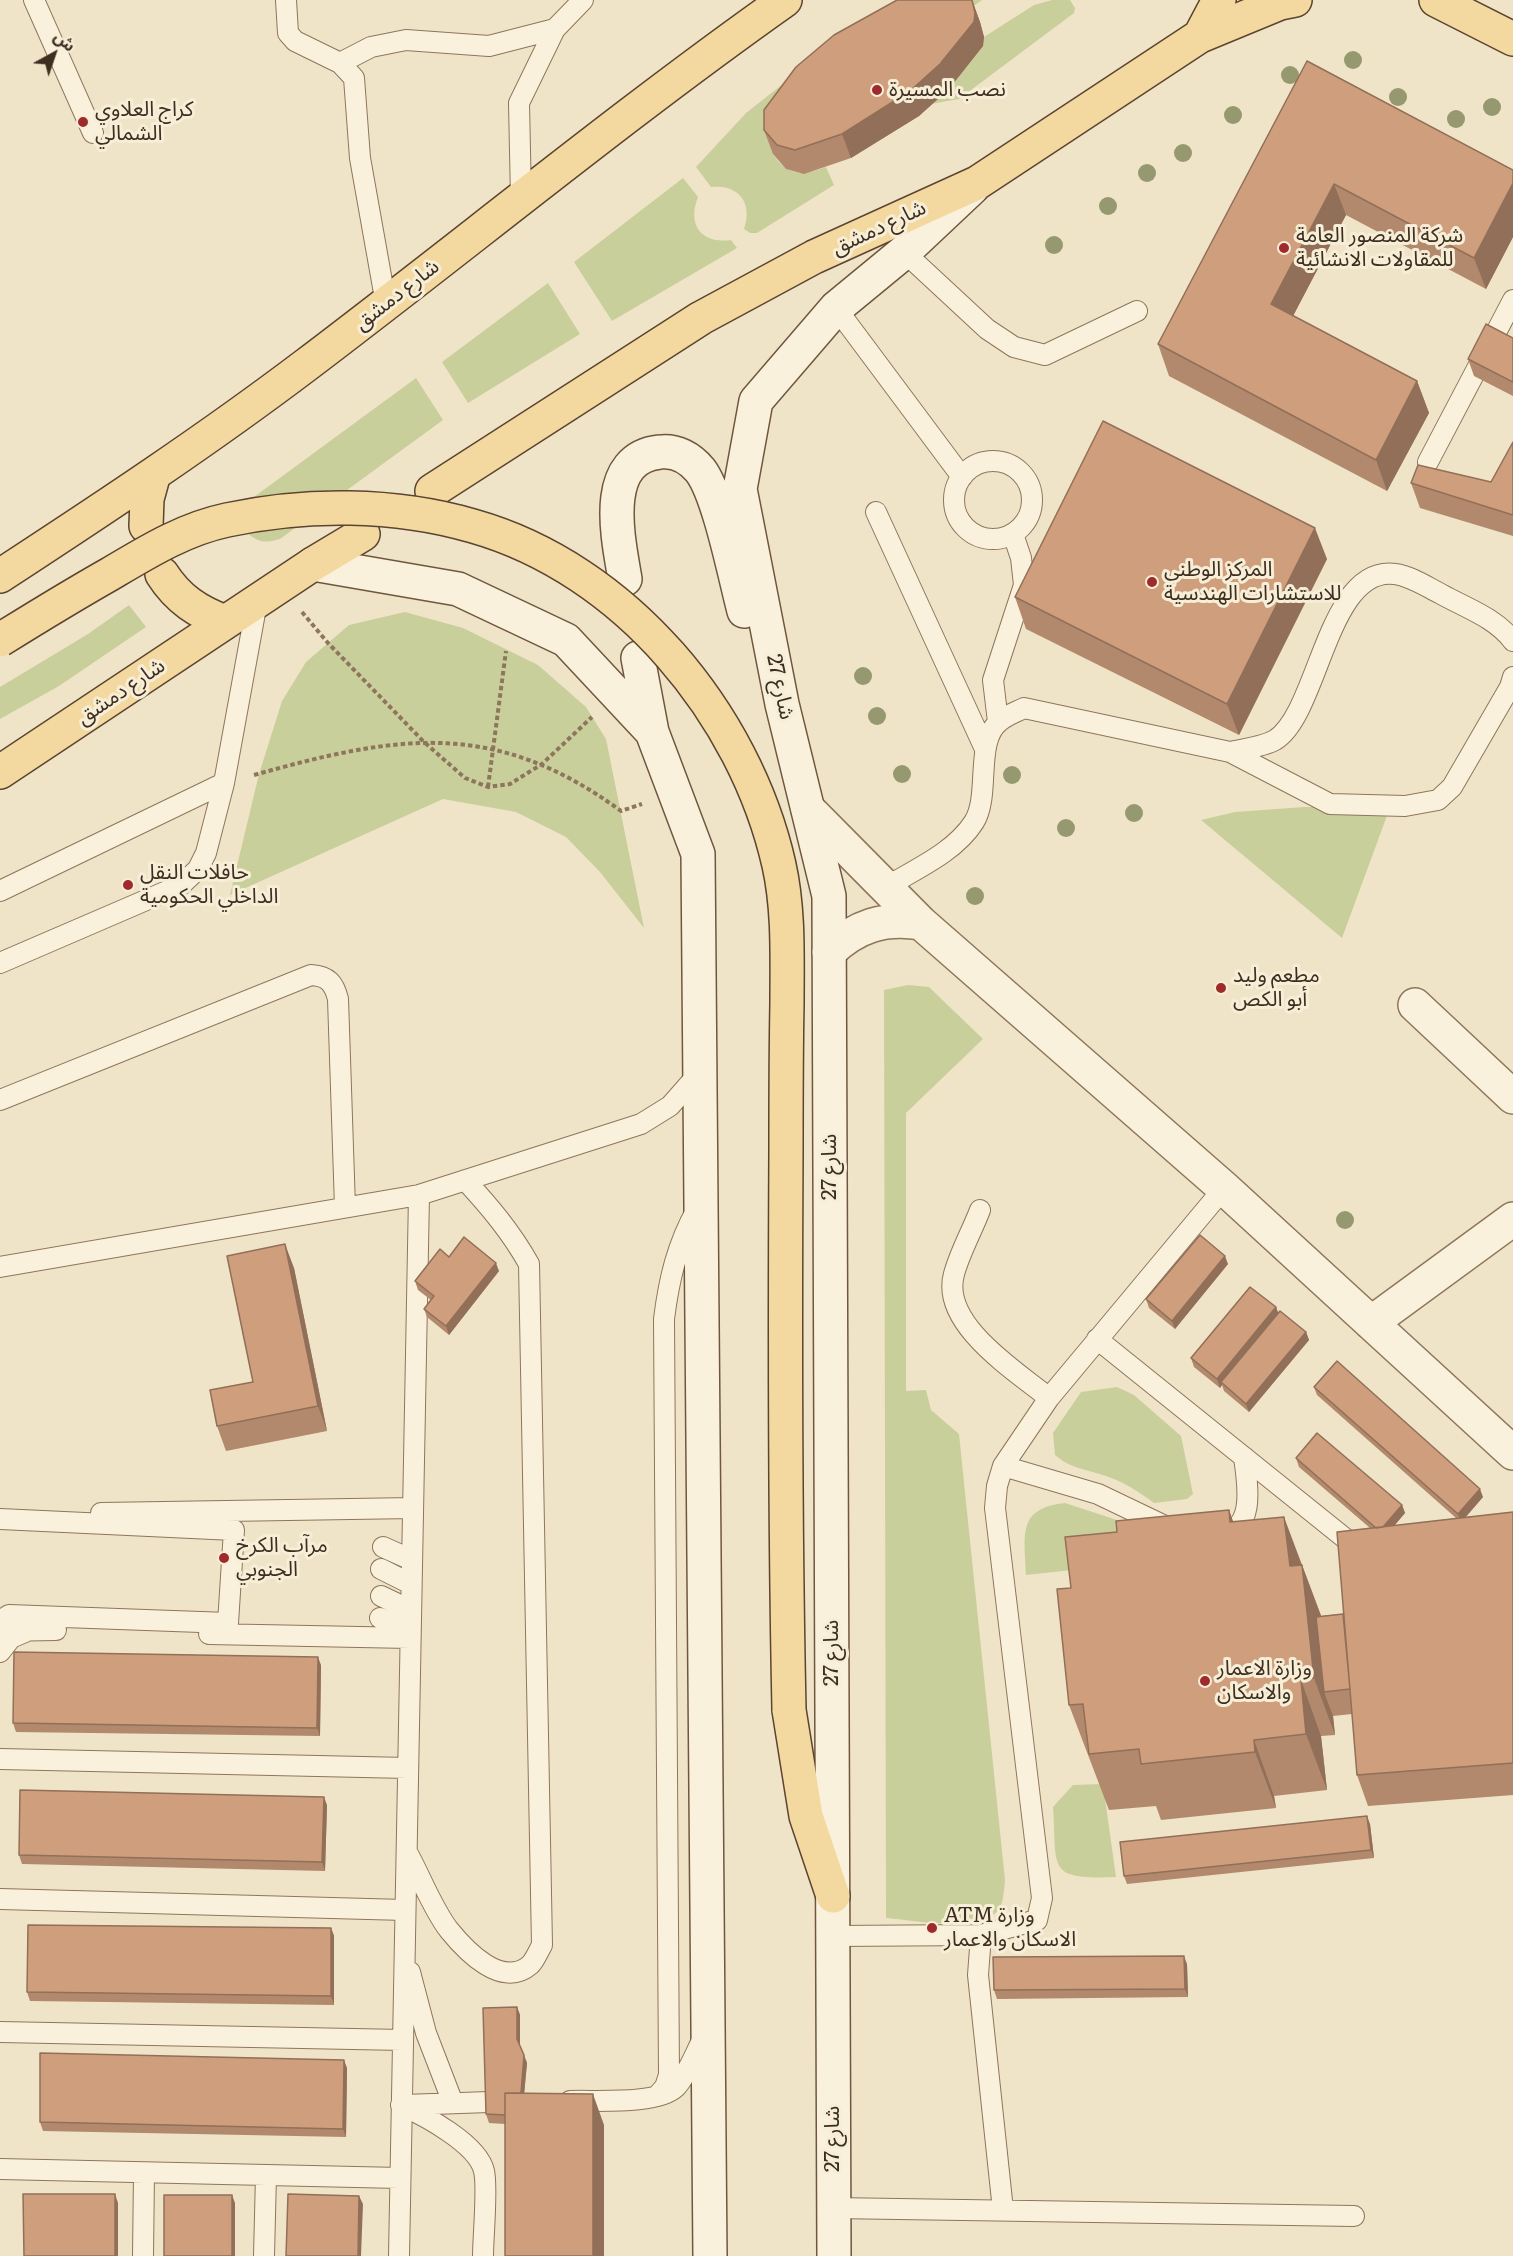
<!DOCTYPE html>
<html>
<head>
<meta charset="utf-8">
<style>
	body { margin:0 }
	#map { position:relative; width:1513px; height:2256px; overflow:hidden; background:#f0e4c8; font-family:Literata,"Noto Sans Arabic",serif }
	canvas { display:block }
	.north { position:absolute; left:24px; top:24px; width:60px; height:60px; -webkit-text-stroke:4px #f7eed8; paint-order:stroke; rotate:40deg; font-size:16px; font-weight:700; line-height:24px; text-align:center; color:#3d2e20 }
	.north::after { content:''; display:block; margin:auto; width:21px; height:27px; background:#3d2e20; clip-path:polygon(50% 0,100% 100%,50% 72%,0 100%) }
</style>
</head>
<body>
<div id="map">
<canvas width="1513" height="2256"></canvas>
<div class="north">ش</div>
</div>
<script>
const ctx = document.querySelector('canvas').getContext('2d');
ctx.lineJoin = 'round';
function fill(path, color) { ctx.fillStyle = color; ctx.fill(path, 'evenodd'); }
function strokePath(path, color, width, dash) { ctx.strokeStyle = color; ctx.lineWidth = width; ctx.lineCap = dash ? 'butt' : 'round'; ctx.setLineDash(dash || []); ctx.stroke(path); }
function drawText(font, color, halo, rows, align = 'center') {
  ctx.font = font + ' Literata,"Noto Sans Arabic",serif'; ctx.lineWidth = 6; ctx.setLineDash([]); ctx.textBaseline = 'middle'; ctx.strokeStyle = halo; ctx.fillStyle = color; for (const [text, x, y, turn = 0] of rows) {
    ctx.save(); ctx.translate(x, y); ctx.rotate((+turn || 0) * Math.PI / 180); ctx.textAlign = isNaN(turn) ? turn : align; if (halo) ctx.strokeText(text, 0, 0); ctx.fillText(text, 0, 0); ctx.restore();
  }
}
const green = new Path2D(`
	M902 0H982L773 154C788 177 803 175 826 167L834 185 757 233H750L744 229C753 203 739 184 711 187L696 167 746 113 793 76Z
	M1052 0H1070L1075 8 1074 13 959 99 931 104 949 89 983 46 984 37 1034 5Z
	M683 178 698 197C687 225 701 244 731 240L737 248 612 321 574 262Z
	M548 283 580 334 468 403 442 362Z
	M416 378 443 420 280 539C263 544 257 542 244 530L247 502Z
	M129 605 146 627 59 686 0 719V687L88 634Z
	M405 612 463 628 538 665 586 707 606 739 644 928 600 872 566 837 516 812 443 799 230 895 259 774 282 701 306 662 349 625Z
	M1304 807H1343L1388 813 1342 938 1201 820 1235 812Z
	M908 985 929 987 983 1039 906 1113V1391L926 1390 931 1410 959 1434 1005 1880C1004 1888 1004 1900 1000 1907 985 1935 913 1920 886 1918L884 990Z
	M1117 1387 1134 1395 1181 1436 1193 1494 1187 1499 1154 1503C1138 1491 1122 1481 1103 1475 1084 1469 1070 1468 1055 1455L1053 1433 1081 1392Z
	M1065 1503 1117 1520 1182 1558 1026 1575C1025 1536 1016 1508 1065 1503Z
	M1103 1784 1116 1877C1046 1880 1057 1869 1053 1807L1073 1785Z`);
const path = new Path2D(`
	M302 612 328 643 424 742 465 778 488 787 510 784 542 764 592 717
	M254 775C397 735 494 718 621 811L642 804
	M488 787 506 651`);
const lane = new Path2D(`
	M34 0 93 133
	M286 0 288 33 295 41 340 63 354 78 360 158 386 304
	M340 63 371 47 406 40 489 46 555 29
	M521 199 519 103 555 29 583 0
	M904 252 987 329 1014 347 1045 355 1137 311
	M836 308 962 477
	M954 500a39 39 0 1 1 78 0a39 39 0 1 1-78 0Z
	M1428 462 1513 300
	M876 512 985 749
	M998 722 993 680 1024 585 1021 558 1013 534
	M1230 752C1243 749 1263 747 1275 740 1319 713 1327 565 1395 574 1411 576 1427 587 1441 594 1466 608 1496 618 1513 641
	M886 887C916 869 955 852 974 822 991 795 974 740 1000 721 1007 715 1016 712 1024 708L1230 752 1330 804 1405 806 1438 800 1452 787 1510 687 1513 677
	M0 891 224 783
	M0 963 181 885 198 869 206 853 224 783 257 602
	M0 1100 311 975C328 976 334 983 338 999L345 1207
	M980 1210C972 1231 960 1252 954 1274 940 1324 1016 1371 1049 1398
	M0 1267 419 1195 641 1124 670 1106 700 1072
	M1097 1339 1357 1548
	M1003 1466 1098 1494 1169 1528
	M101 1513 413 1508
	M0 1519 234 1530 228 1623 9 1615 0 1621
	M1221 1535C1257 1529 1247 1481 1244 1457
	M383 1547 412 1560
	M381 1569 411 1584
	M381 1596 410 1610
	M380 1618 410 1631
	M0 1631 56 1630
	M209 1634 410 1638
	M0 1652 11 1638 25 1632
	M0 1759 408 1768
	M407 1852C421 1877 432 1908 449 1930 466 1951 502 1989 530 1965 535 1960 538 1952 542 1945L529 1264C511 1232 490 1207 465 1180
	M0 1899 405 1910
	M833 1936 981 1935
	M410 1972 426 2033 453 2103
	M0 2032 403 2040
	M657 2096 665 2087 669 2075 664 1319C669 1279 677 1245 697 1209
	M570 2101C596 2100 658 2105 676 2087 688 2074 695 2053 704 2037
	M401 2105C425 2116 478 2144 484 2171 488 2187 483 2237 483 2256
	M404 2105 489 2102
	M0 2169 400 2178
	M833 2208 1354 2216
	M1003 2210 978 1975 981 1935 1037 1920 1042 1898 995 1508 997 1486 1003 1466 1049 1398 1224 1188
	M143 2256 144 2173
	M264 2256 266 2175
	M399 2256 419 1195`);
const street = new Path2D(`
	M808 809 921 923 1224 1188 1513 1453
	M829 952C856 926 884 917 921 923
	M1415 1005 1513 1097
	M1371 1323 1513 1219`);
const secondary = new Path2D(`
	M313 564 458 589 566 640 652 732 698 854 710 2256
	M625 579C618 538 600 458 660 452 676 450 690 458 700 470 719 494 735 577 744 611
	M638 658 652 732
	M834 2256 829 896 782 704 740 489 756 401 836 308 904 252 972 188`);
const primary = new Path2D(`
	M1436 0 1513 39
	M1200 36 1219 0
	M432 491 701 318 814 257 977 183 1200 36 1280 3 1295 0
	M146 526 147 499 153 477
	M162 574C178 599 198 612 225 622
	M0 576C104 508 207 440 306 365 466 244 621 116 785 0
	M0 772 313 564 363 534
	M789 1710 806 1816 833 1896`);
const primaryBridge = new Path2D(`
	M0 640C37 617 73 595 110 574 147 552 184 529 227 520 306 503 394 503 473 526 625 569 745 714 779 865 789 910 787 957 787 1003 786 1052 786 1101 786 1150 785 1337 785 1523 789 1710`);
const trees = [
	[1353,60],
	[1290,75],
	[1398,97],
	[1492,107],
	[1233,115],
	[1456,119],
	[1183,153],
	[1147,173],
	[1108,206],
	[1054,245],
	[863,676],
	[877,716],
	[902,774],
	[1012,775],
	[1134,813],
	[1066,828],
	[975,896],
	[1345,1220]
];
const wall = new Path2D(`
	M972 0 980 22 984 37 983 46 949 89 919 116 851 158 804 174 786 169 773 154 764 130Z
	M1307 61 1513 170V237L1486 289 1346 215 1293 316 1417 381 1429 413 1387 491 1169 376 1158 344Z
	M1513 338V396L1474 376 1468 359Z
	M1513 442V536L1420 508 1411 483 1491 482Z
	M1327 559 1239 735 1026 629 1015 597Z
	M449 1257 499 1271 449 1335 427 1317 424 1309 431 1300 418 1290 415 1281Z
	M1228 1264 1175 1329 1149 1308 1146 1299Z
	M294 1268 327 1431 226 1451 217 1426 253 1382Z
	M1276 1307 1278 1313 1306 1332 1309 1340 1249 1412 1224 1391 1222 1385 1220 1388 1194 1367 1191 1358Z
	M1314 1387 1483 1497 1466 1517 1513 1512V1795L1368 1806 1357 1775 1352 1714 1333 1716 1335 1735 1321 1736 1327 1790 1274 1796 1276 1808 1161 1820 1156 1806 1109 1810 1069 1705 1071 1588 1117 1532 1229 1510 1233 1522 1302 1565 1321 1616 1343 1614 1370 1528 1299 1467 1296 1458 1402 1505 1405 1513 1394 1526 1456 1518 1317 1395Z
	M321 1665 320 1736 16 1732 13 1723Z
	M327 1805 325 1871 22 1864 19 1855Z
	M1370 1824 1374 1858 1127 1884 1124 1876Z
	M331 1928 334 1936V2005L30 2001 27 1992Z
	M1187 1964 1188 1997 997 1999 994 1990Z
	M517 2007 520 2015V2046L527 2063 524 2093 604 2125V2256H505V2124L489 2123 486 2114Z
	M347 2068 346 2137 43 2131 40 2122Z`);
const shadedWall = new Path2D(`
	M972 0 980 22 984 37 983 46 949 89 919 116 851 158 842 134Z
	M1513 183V237L1486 289 1474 258Z
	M1334 184 1346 215 1283 335 1271 304Z
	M1417 381 1429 413 1387 491 1376 460Z
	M1315 528 1327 559 1239 735 1227 704Z
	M285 1244 294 1268 327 1431 318 1406Z
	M1225 1256 1228 1264 1175 1329 1172 1321Z
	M496 1263 499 1271 449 1335 446 1326Z
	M1276 1307 1279 1315 1221 1382 1222 1385 1220 1388 1217 1379Z
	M1306 1332 1309 1340 1249 1412 1246 1404Z
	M1480 1489 1483 1497 1461 1522 1458 1514Z
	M1402 1505 1405 1513 1383 1539 1380 1531Z
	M1229 1510 1249 1566 1230 1522Z
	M1284 1517 1323 1621 1324 1692 1333 1716 1335 1735 1314 1678 1290 1566Z
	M318 1657 321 1665 320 1736 317 1728Z
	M1301 1680 1321 1736 1327 1790 1306 1734Z
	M1254 1740 1274 1796 1276 1808 1255 1752Z
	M324 1797 327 1805 325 1871 322 1862Z
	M1367 1816 1370 1824 1374 1858 1371 1850Z
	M331 1928 334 1936V2005L331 1996Z
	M1184 1956 1187 1964 1188 1997 1185 1989Z
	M517 2007 520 2015V2047L517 2039Z
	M524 2055 527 2063 524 2096V2125L521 2088Z
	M344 2060 347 2068 346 2137 343 2129Z
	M593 2094 604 2125V2256H593Z
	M115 2194 118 2203V2256H115Z
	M232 2195 235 2203V2256H232Z
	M359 2196 363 2204 361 2256H358Z`);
const building = new Path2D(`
	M897 0H972L975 13 974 22 940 64 910 91 842 134 795 150 777 145 764 130V110L796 67 834 35Z
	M1307 61 1513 170V183L1474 258 1334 184 1271 304 1417 381 1376 460 1158 344Z
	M1486 324 1513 338V382L1468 359Z
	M1103 421 1315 528 1227 704 1015 597Z
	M1513 442V515L1411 483 1418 465 1491 482Z
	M1200 1235 1225 1256 1172 1321 1146 1299Z
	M464 1237 496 1263 446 1326 424 1309 434 1296 415 1281 440 1249 449 1257Z
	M285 1244 318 1406 217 1426 210 1390 253 1382 227 1256Z
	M1250 1287 1276 1307 1217 1379 1191 1358Z
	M1280 1311 1306 1332 1246 1404 1221 1382Z
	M1337 1361 1480 1489 1458 1514 1314 1387Z
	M1317 1433 1402 1505 1383 1527 1376 1528 1296 1458Z
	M1229 1510 1230 1522 1284 1517 1290 1566 1302 1565 1314 1678 1301 1680 1306 1734 1254 1740 1255 1752 1141 1764 1139 1749 1089 1754 1083 1704 1069 1705 1057 1589 1071 1588 1065 1537 1117 1532 1116 1521Z
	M1513 1512V1763L1357 1775 1337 1532Z
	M1343 1614 1350 1689 1324 1692 1316 1617Z
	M14 1652 318 1657 317 1728 13 1723Z
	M20 1790 324 1797 322 1862 19 1855Z
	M1367 1816 1371 1850 1124 1876 1120 1842Z
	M28 1925 331 1928V1996L27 1992Z
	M1184 1956 1185 1989 994 1990 993 1957Z
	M517 2007V2039L524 2055 521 2093H505V2115L486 2114 483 2008Z
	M40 2053 344 2060 343 2129 40 2122Z
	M505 2093 593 2094V2256H505Z
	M23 2194H115V2256H24Z
	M288 2194 359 2196 358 2256H286Z
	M164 2195H232V2256H164Z`);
const markers = [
	[877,90,6,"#9e2a2b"],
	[83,122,6,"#9e2a2b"],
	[1284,248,6,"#9e2a2b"],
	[1152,582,6,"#9e2a2b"],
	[128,885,6,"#9e2a2b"],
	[1221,988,6,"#9e2a2b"],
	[224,1558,6,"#9e2a2b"],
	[1205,1681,6,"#9e2a2b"],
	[932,1928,6,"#9e2a2b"]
];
const poiNames = [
	["نصب المسيرة",889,90],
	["كراج العلاوي",95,110],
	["الشمالي",95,134],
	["شركة المنصور العامة",1296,236],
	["للمقاولات الانشائية",1296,260],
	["المركز الوطني",1164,570],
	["للاستشارات الهندسية",1164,594],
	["حافلات النقل",140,873],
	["الداخلي الحكومية",140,897],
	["مطعم وليد",1233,976],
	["أبو الكص",1233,1000],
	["مرآب الكرخ",236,1546],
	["الجنوبي",236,1570],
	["وزارة الاعمار",1217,1669],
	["والاسكان",1217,1693],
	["ATM وزارة",944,1916],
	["الاسكان والاعمار",944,1940]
];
const streetNames = [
	["شارع دمشق",879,228,-25],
	["شارع دمشق",397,295,-38],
	["شارع 27",780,687,78],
	["شارع دمشق",121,692,-34],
	["شارع 27",830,1167,-90],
	["شارع 27",832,1653,-90],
	["شارع 27",833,2139,-90]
];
fill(green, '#c9cf9b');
strokePath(lane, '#8d765c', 22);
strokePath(street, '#8d765c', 36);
strokePath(secondary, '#6f573f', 36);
strokePath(primary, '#5b4430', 36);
strokePath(path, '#8d765c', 4, [4.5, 3]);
strokePath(lane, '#faf1dc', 20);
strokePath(street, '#faf1dc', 33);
strokePath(secondary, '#faf1dc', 33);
strokePath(primary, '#f3d9a0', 33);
strokePath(primaryBridge, '#5b4430', 36, []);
strokePath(primaryBridge, '#f3d9a0', 33);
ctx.fillStyle = '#96986f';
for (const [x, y] of trees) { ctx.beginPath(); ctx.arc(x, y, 9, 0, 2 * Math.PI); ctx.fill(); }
fill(wall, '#b2896c');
fill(shadedWall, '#916f58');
fill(building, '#cf9f7d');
strokePath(building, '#916f58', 1.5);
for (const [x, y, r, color] of markers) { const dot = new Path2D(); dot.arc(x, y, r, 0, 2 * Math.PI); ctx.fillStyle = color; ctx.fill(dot); strokePath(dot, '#f7eed8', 2); }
drawText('21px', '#3d2e20', '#f7eed8', poiNames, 'left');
drawText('21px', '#3d2e20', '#f7eed8', streetNames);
</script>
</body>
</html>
